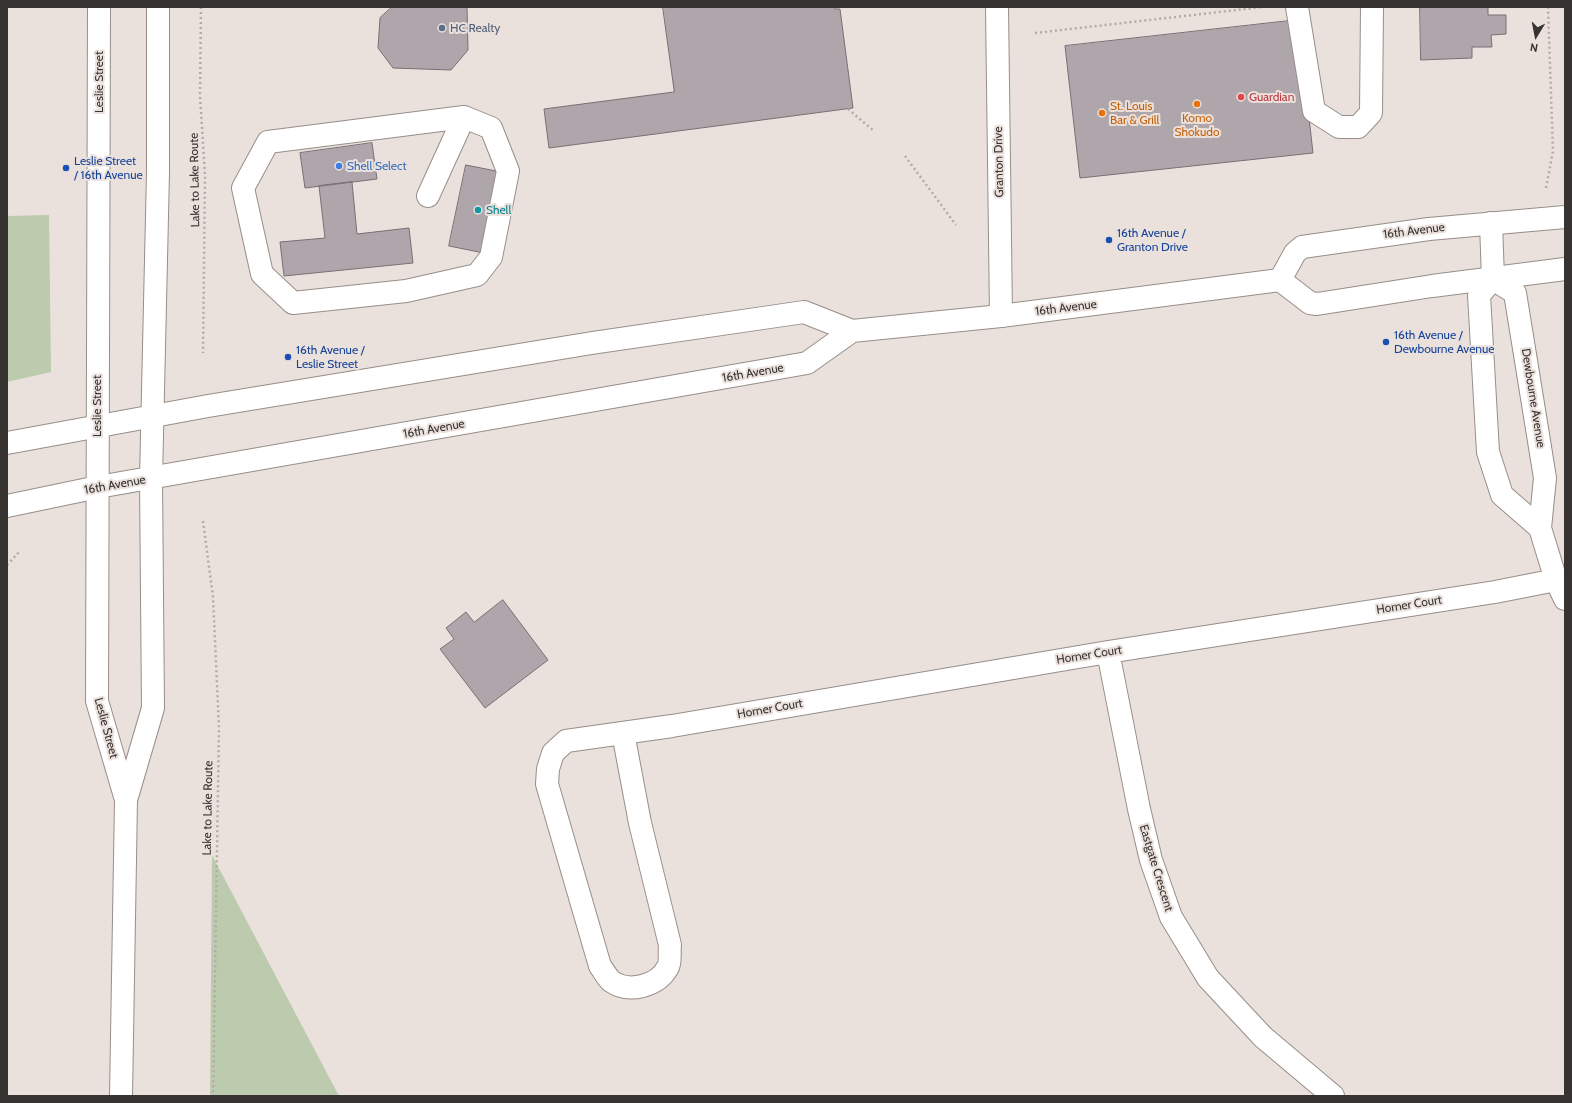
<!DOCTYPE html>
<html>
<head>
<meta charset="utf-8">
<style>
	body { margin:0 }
	#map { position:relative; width:1572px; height:1103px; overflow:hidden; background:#ebe1dc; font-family:Cabin,sans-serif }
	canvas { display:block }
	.frame { position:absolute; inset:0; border:8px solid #373331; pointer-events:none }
	.north { position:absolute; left:1516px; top:16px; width:40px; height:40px; -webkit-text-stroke:3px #ebe1dc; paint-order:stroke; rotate:190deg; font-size:11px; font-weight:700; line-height:16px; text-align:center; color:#373331 }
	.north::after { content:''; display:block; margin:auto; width:14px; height:18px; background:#373331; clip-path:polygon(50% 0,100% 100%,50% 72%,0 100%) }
</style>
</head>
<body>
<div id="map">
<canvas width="1572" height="1103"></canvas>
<div class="frame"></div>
<div class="north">N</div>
</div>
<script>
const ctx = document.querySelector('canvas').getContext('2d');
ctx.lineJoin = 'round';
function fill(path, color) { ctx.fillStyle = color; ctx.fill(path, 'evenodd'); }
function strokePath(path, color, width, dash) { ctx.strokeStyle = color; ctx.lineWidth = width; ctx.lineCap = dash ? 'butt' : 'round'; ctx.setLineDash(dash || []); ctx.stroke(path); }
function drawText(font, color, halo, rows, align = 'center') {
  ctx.font = font + ' Cabin,sans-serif'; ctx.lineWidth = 4; ctx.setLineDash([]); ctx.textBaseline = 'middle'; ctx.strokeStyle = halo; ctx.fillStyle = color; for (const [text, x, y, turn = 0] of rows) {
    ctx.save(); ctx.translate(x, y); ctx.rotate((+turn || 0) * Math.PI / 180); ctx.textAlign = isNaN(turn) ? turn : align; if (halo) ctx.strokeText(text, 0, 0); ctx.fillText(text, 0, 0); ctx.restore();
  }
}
const green = new Path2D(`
	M49 215 51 372 7 382V216Z
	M212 855 339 1096H210Z`);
const building = new Path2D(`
	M392 7H467L468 50 451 70 393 68 378 48 380 18Z
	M663 7H834L835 9H840L853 108 549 148 544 109 674 92Z
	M1420 7H1488V15H1506V34L1491 35 1492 47H1472V58L1421 60Z
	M1298 20 1313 153 1080 178 1065 46Z
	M372 143 377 179 305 188 300 153Z
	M466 165 506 173 489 254 449 246Z
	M352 182 357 234 409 228 413 263 284 276 280 242 325 238 319 186Z
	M503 600 548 660 485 708 440 649 454 639 446 628 466 612 474 622Z`);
const path = new Path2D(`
	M201 7 200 96 205 175 203 353
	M1035 33 1263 7
	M848 109 874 131
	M905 156 956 225
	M1546 188 1553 151 1548 7
	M203 521 213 597 219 728 213 1096
	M7 565 20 551`);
const minor = new Path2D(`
	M997 7 1001 316
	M1297 7 1314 111 1339 127H1358L1371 113 1372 7
	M428 196 464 117 268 142 243 188 262 274 293 303 406 291 477 275 491 257 508 171 491 128 464 117
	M1491 223 1493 279 1479 295 1488 452 1502 495 1540 528
	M1493 279 1515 293 1545 478 1540 528 1556 580 1565 599
	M1108 652 1139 809 1151 860 1171 917 1208 978 1263 1037 1333 1096
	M623 733 640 823 670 945C669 952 671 962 668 967 658 986 629 994 611 981 607 977 603 970 600 966L547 784 548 769 553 753 566 741 672 726 1108 652 1495 592 1556 580`);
const major = new Path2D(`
	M99 7 97 701 126 800
	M1280 280 1295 253 1302 247 1429 229 1565 217
	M7 443 208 406 592 343 804 312 852 331 1001 316 1280 280 1310 303 1317 304 1432 286 1565 269
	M7 506 98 487 807 363 852 331
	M121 1096 126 800 153 708 151 479 158 172V7`);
const markers = [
	[442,28,4,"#5c6f8a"],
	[1241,97,4,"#e0444e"],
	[1197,104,4,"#e8710a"],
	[1102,113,4,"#e8710a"],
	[339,166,4,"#3f7fe0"],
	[66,168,4,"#1a4fb4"],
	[478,210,4,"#0f9aa8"],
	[1109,240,4,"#1a4fb4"],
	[1386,342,4,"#1a4fb4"],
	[288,357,4,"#1a4fb4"]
];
const serviceNames = [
	["HC Realty",450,28]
];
const streetNames = [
	["Leslie Street",99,82,-90],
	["Granton Drive",999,162,-91],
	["Lake to Lake Route",195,180,-91],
	["16th Avenue",1414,231,-7],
	["16th Avenue",1066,308,-7],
	["16th Avenue",753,373,-10],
	["Dewbourne Avenue",1533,398,81],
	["Leslie Street",97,406,-90],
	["16th Avenue",434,429,-10],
	["16th Avenue",115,485,-10],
	["Horner Court",1409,605,-9],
	["Horner Court",1089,655,-9],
	["Horner Court",770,709,-10],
	["Leslie Street",106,728,75],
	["Lake to Lake Route",208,808,-89],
	["Eastgate Crescent",1156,868,73]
];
const healthNames = [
	["Guardian",1249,97]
];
const foodNames = [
	["St. Louis",1110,106],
	["Bar & Grill",1110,120],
	["Komo",1197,118,"center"],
	["Shokudo",1197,132,"center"]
];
const transitNames = [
	["Leslie Street",74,161],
	["/ 16th Avenue",74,175],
	["16th Avenue /",1117,233],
	["Granton Drive",1117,247],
	["16th Avenue /",1394,335],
	["Dewbourne Avenue",1394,349],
	["16th Avenue /",296,350],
	["Leslie Street",296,364]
];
const shopNames = [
	["Shell Select",347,166]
];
const cultureNames = [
	["Shell",486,210]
];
fill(green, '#bccbad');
fill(building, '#afa6ac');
strokePath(building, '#776f74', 1);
strokePath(minor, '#978e89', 24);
strokePath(major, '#978e89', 24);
strokePath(path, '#b3aaa6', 2.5, [2, 3]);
strokePath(minor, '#fff', 22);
strokePath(major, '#fff', 22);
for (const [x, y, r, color] of markers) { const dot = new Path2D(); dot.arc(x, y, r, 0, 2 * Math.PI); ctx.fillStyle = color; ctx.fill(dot); strokePath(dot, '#ebe1dc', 1.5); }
drawText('12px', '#4e5e75', '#ebe1dc', serviceNames, 'left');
drawText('12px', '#373331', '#ebe1dc', streetNames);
drawText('12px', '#be3a42', '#ebe1dc', healthNames, 'left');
drawText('12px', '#c56008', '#ebe1dc', foodNames, 'left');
drawText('12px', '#164399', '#ebe1dc', transitNames, 'left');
drawText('12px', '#366cbe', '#ebe1dc', shopNames, 'left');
drawText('12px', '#0d838f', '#ebe1dc', cultureNames, 'left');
</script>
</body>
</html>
